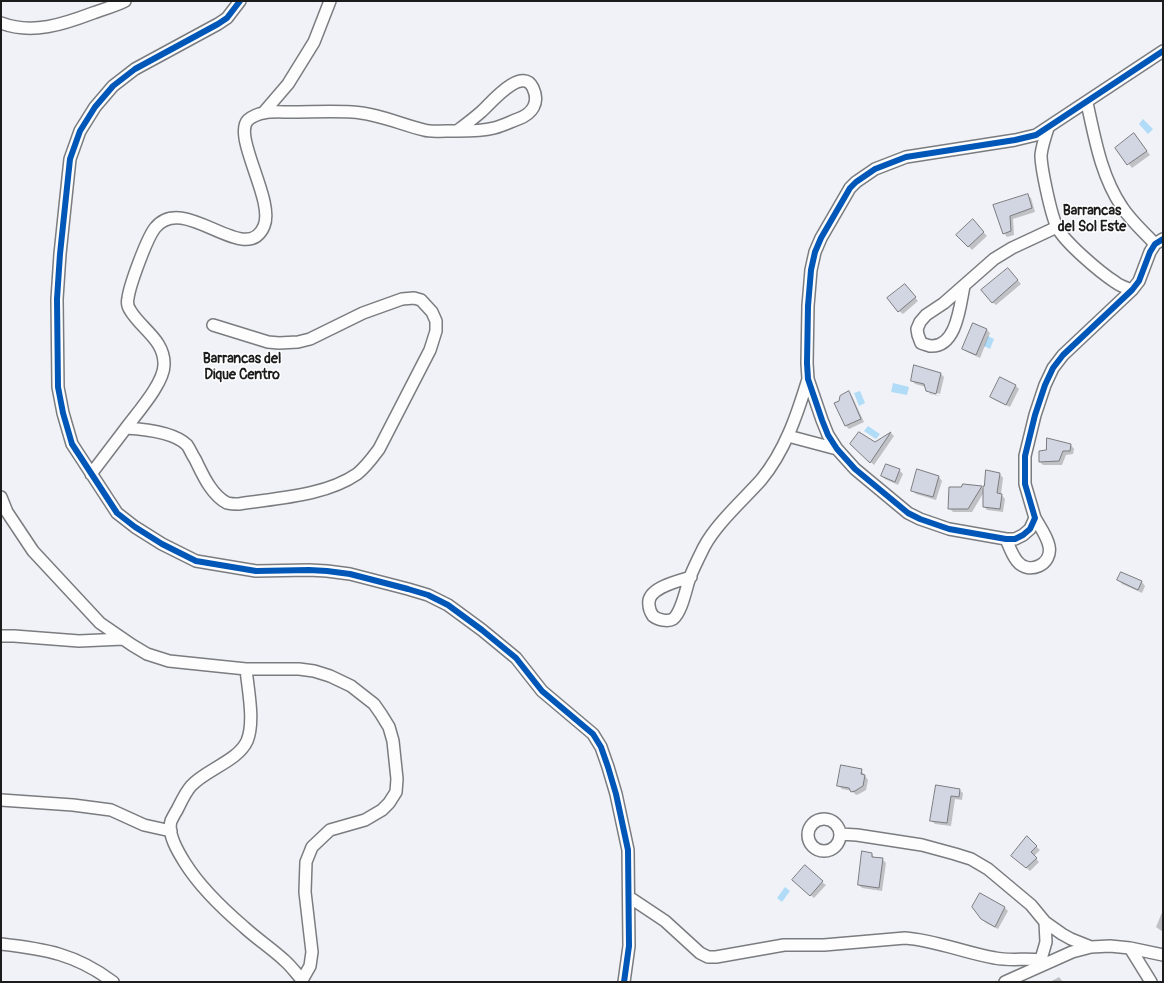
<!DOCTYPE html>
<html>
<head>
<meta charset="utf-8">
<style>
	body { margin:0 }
	#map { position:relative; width:1164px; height:983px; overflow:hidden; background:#f0f2f7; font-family:Pangolin,sans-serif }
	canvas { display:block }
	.frame { position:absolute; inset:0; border:2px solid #1c1c1c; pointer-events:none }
</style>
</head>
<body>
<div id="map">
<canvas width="1164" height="983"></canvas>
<div class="frame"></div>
</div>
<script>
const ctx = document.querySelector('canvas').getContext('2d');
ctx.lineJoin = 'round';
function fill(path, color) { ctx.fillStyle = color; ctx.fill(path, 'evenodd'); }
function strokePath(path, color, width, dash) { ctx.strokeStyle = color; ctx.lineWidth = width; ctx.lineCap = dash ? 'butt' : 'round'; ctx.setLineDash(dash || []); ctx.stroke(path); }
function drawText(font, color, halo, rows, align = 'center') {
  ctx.font = font + ' Pangolin,sans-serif'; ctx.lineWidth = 3; ctx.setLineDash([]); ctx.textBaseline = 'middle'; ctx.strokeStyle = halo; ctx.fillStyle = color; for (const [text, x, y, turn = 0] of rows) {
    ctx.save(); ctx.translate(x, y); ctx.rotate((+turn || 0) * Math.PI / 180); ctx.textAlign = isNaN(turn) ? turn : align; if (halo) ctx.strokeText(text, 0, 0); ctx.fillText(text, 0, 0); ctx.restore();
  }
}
const water = new Path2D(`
	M1143 119 1153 129 1148 134 1139 124Z
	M988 336 994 339 990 349 984 346Z
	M893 383 909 387 907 395 891 392Z
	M860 391 865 403 859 406 854 393Z
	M868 426 880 434 876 439 864 431Z
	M785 887 790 891 782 902 777 898Z`);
const shadow = new Path2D(`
	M1137 138 1150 155 1132 168 1116 148Z
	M1027 195 1031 198 1035 212 1013 219 1014 235 1007 237 1004 233 995 206Z
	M973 221 987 236 972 250 958 235Z
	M1011 272 1021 284 996 305 992 302Z
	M908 289 918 301 903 314 899 311Z
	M974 324 987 330 990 333 980 358 967 352 963 348Z
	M915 367 941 374 944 377 940 394 928 390V392L926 387 915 384 912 380Z
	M1015 385 1019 389 1010 407 995 400 992 397Z
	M849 393 852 396 864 422 849 429 846 426 840 402Z
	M929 393 940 396H939L930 394Z
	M891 433 894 436 874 465 851 444H875Z
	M1048 439 1071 445 1074 449 1073 454 1066 455 1062 465H1043L1040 462 1047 451Z
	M899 470 903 474 898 485 885 479 882 476Z
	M987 471 1000 474 1003 478 1001 494 1005 499 1003 512 987 510 984 506V492L972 512H953L949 508 963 485 981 487 984 489Z
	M939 477 942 481 936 500 916 494 912 490Z
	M1122 573 1142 582 1145 586 1142 593 1122 584 1119 580Z
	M861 770 868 780 866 790 859 794 856 795 852 791 842 789 838 785Z
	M936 786 959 790 963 793 962 800 955 799 951 826 935 824 932 821Z
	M1027 838 1040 850 1034 856 1039 862 1030 871 1016 859Z
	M871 854 875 858 882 859 886 863 882 891 862 888 859 885Z
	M822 882 826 885 814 898 796 883Z
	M980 894 1005 908 1008 911 998 929 986 923 982 919Z
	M1163 910V932L1156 927Z
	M1059 977 1063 982H1050Z`);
const building = new Path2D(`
	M1134 133 1147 151 1127 165 1115 148Z
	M1028 194 1032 208 1010 216 1011 231 1003 234 993 205Z
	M973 219 984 232 968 247 956 235Z
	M1008 268 1018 280 992 303 981 290Z
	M905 284 916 297 898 312 887 298Z
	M973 323 987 329 976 355 962 349Z
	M914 365 941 373 936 394 926 391 924 384 911 381Z
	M1000 377 1016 385 1006 405 990 397Z
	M849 391 861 419 845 426 834 403 839 401 840 396Z
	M859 432 875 442 891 432 870 463 850 444Z
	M1047 438 1071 444 1070 451H1063L1059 461 1039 462V451L1046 450Z
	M886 464 900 469 895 482 881 476Z
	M917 469 939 476 933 497 911 491Z
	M986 470 1000 473 997 493 1002 494 1000 509 983 507V486H984Z
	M963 484 982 486 968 509H948L949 487H961Z
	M1121 572 1142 581 1138 590 1117 580Z
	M841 765 862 769 861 774 865 775 863 786 855 791 851 792 849 788 837 786Z
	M936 785 960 789 959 797 951 796 947 823 930 821Z
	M1027 836 1037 846 1031 852 1037 858 1026 868 1011 856Z
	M862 851 872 853V857L883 858 879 888 858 885Z
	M805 865 823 881 810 896 792 880Z
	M980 893 1005 907 995 927 981 919 972 907Z`);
const minor = new Path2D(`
	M240 1 227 18 218 24 135 69 113 86 95 107 80 131 70 159 60 254 57 299 58 387 63 413 72 444 117 513 135 527 162 544 196 561 256 571 309 570 327 571 350 574 408 589 428 595 448 605 482 630 516 658 542 691 593 734 601 747 608 767 616 794 628 850 629 946 624 982
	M1 23C32 35 64 24 93 13 104 9 115 6 125 1
	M1163 51 1036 135 1015 140 906 157 875 169 856 182 850 188 821 238 815 252 811 270 808 306 807 363 808 379 822 420 828 435 837 449 855 469 908 513 920 519 949 529 1006 539H1015L1023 535 1030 529 1035 518 1025 484V456L1035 415 1045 385 1053 368 1063 355 1132 290 1139 281 1150 252 1155 244 1163 239
	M1087 103C1095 139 1101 176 1122 207 1131 221 1144 232 1155 244
	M264 112 288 84 314 42 330 1
	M1048 128C1045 137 1042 146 1041 155 1041 168 1051 215 1057 227 1064 242 1101 273 1115 282 1120 286 1126 288 1132 290
	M964 286C960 305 957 348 930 346 927 345 923 344 921 343L918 335 917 329 920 322 926 315 944 303 994 259 1012 248 1057 227
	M126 428C137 413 164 383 164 365 165 340 141 329 130 310 128 307 127 302 128 298 130 284 147 238 155 228 184 191 246 269 264 226 275 201 232 136 248 120 251 117 260 113 264 113 272 111 282 112 290 112 310 112 331 111 352 112 376 113 400 124 424 130 431 132 438 131 446 131 461 131 478 132 494 128 502 126 510 122 518 119 532 114 540 103 533 88 522 65 490 104 481 112 473 119 465 125 457 131
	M788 436 837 449
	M91 474 126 428C143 429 174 432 187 445 190 449 192 455 195 459 202 473 211 495 227 503 231 504 236 504 239 504 277 498 325 496 357 474 366 467 373 457 379 449L430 350 436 331V321L432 312 421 300 414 298 402 299 363 313 310 339 298 342 279 343 268 342 213 325
	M1 497 7 512 33 551 100 623 132 645 147 654 169 661 246 669H299L314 671 330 676 351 686 374 704 381 714 389 727 393 741 397 779 396 792 389 803 382 810 365 820 330 830 312 847 306 862 305 892 312 952 310 966 301 982
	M1006 539C1009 546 1012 555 1017 561 1029 576 1053 564 1049 546 1047 536 1040 527 1035 518
	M691 577C678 581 646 588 649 605 649 609 651 613 653 616 658 620 668 622 673 619 682 612 686 588 690 577 694 567 699 557 704 547 716 524 743 500 761 480 785 451 797 415 808 379
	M1 636H14L79 641 123 639
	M246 669C248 690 255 722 247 741 238 761 205 770 191 786 185 793 181 802 177 810 175 813 173 817 171 821 167 834 178 852 185 863 200 887 223 909 244 927 257 939 271 948 284 960 291 966 296 973 302 980
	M1 800 73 805 111 810 144 825 171 831
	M808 835a16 16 0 1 1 32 0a16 16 0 1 1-32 0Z
	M840 834 857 835 922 845 955 854 971 859 988 869 1031 905 1045 922 1062 934 1071 939 1091 947
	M629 897 665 921 700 953 708 957H716L784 945H824L905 938C935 940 965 953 995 958 1010 961 1026 958 1041 960
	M1 944C45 949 76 954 113 982
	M1130 948 1151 982
	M1039 966 1046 942 1045 922
	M1005 982 1072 952 1091 947 1110 946 1130 948 1163 955`);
const cycleway = new Path2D(`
	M240 1 227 18 218 24 135 69 113 86 95 107 80 131 70 159 60 254 57 299 58 387 63 413 72 444 117 513 135 527 162 544 196 561 256 571 309 570 327 571 350 574 408 589 428 595 448 605 482 630 516 658 542 691 593 734 601 747 608 767 616 794 628 850 629 946 624 982
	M1163 51 1036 135 1015 140 906 157 875 169 856 182 850 188 821 238 815 252 811 270 808 306 807 363 808 379 822 420 828 435 837 449 855 469 908 513 920 519 949 529 1006 539H1015L1023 535 1030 529 1035 518 1025 484V456L1035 415 1045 385 1053 368 1063 355 1132 290 1139 281 1150 252 1155 244 1163 239`);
const neighbourhoodNames = [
	["Barrancas",1092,211],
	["del Sol Este",1092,227],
	["Barrancas del",242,359],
	["Dique Centro",242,375]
];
fill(water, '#b1dcf7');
fill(shadow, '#0003');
fill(building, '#d2d6e2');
strokePath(building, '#7b7c7f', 1);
strokePath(minor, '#7b7c7f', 14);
strokePath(minor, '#fdfdfe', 11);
strokePath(cycleway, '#0057b8', 6);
drawText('bold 14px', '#1c1c1c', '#fff', neighbourhoodNames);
</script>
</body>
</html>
